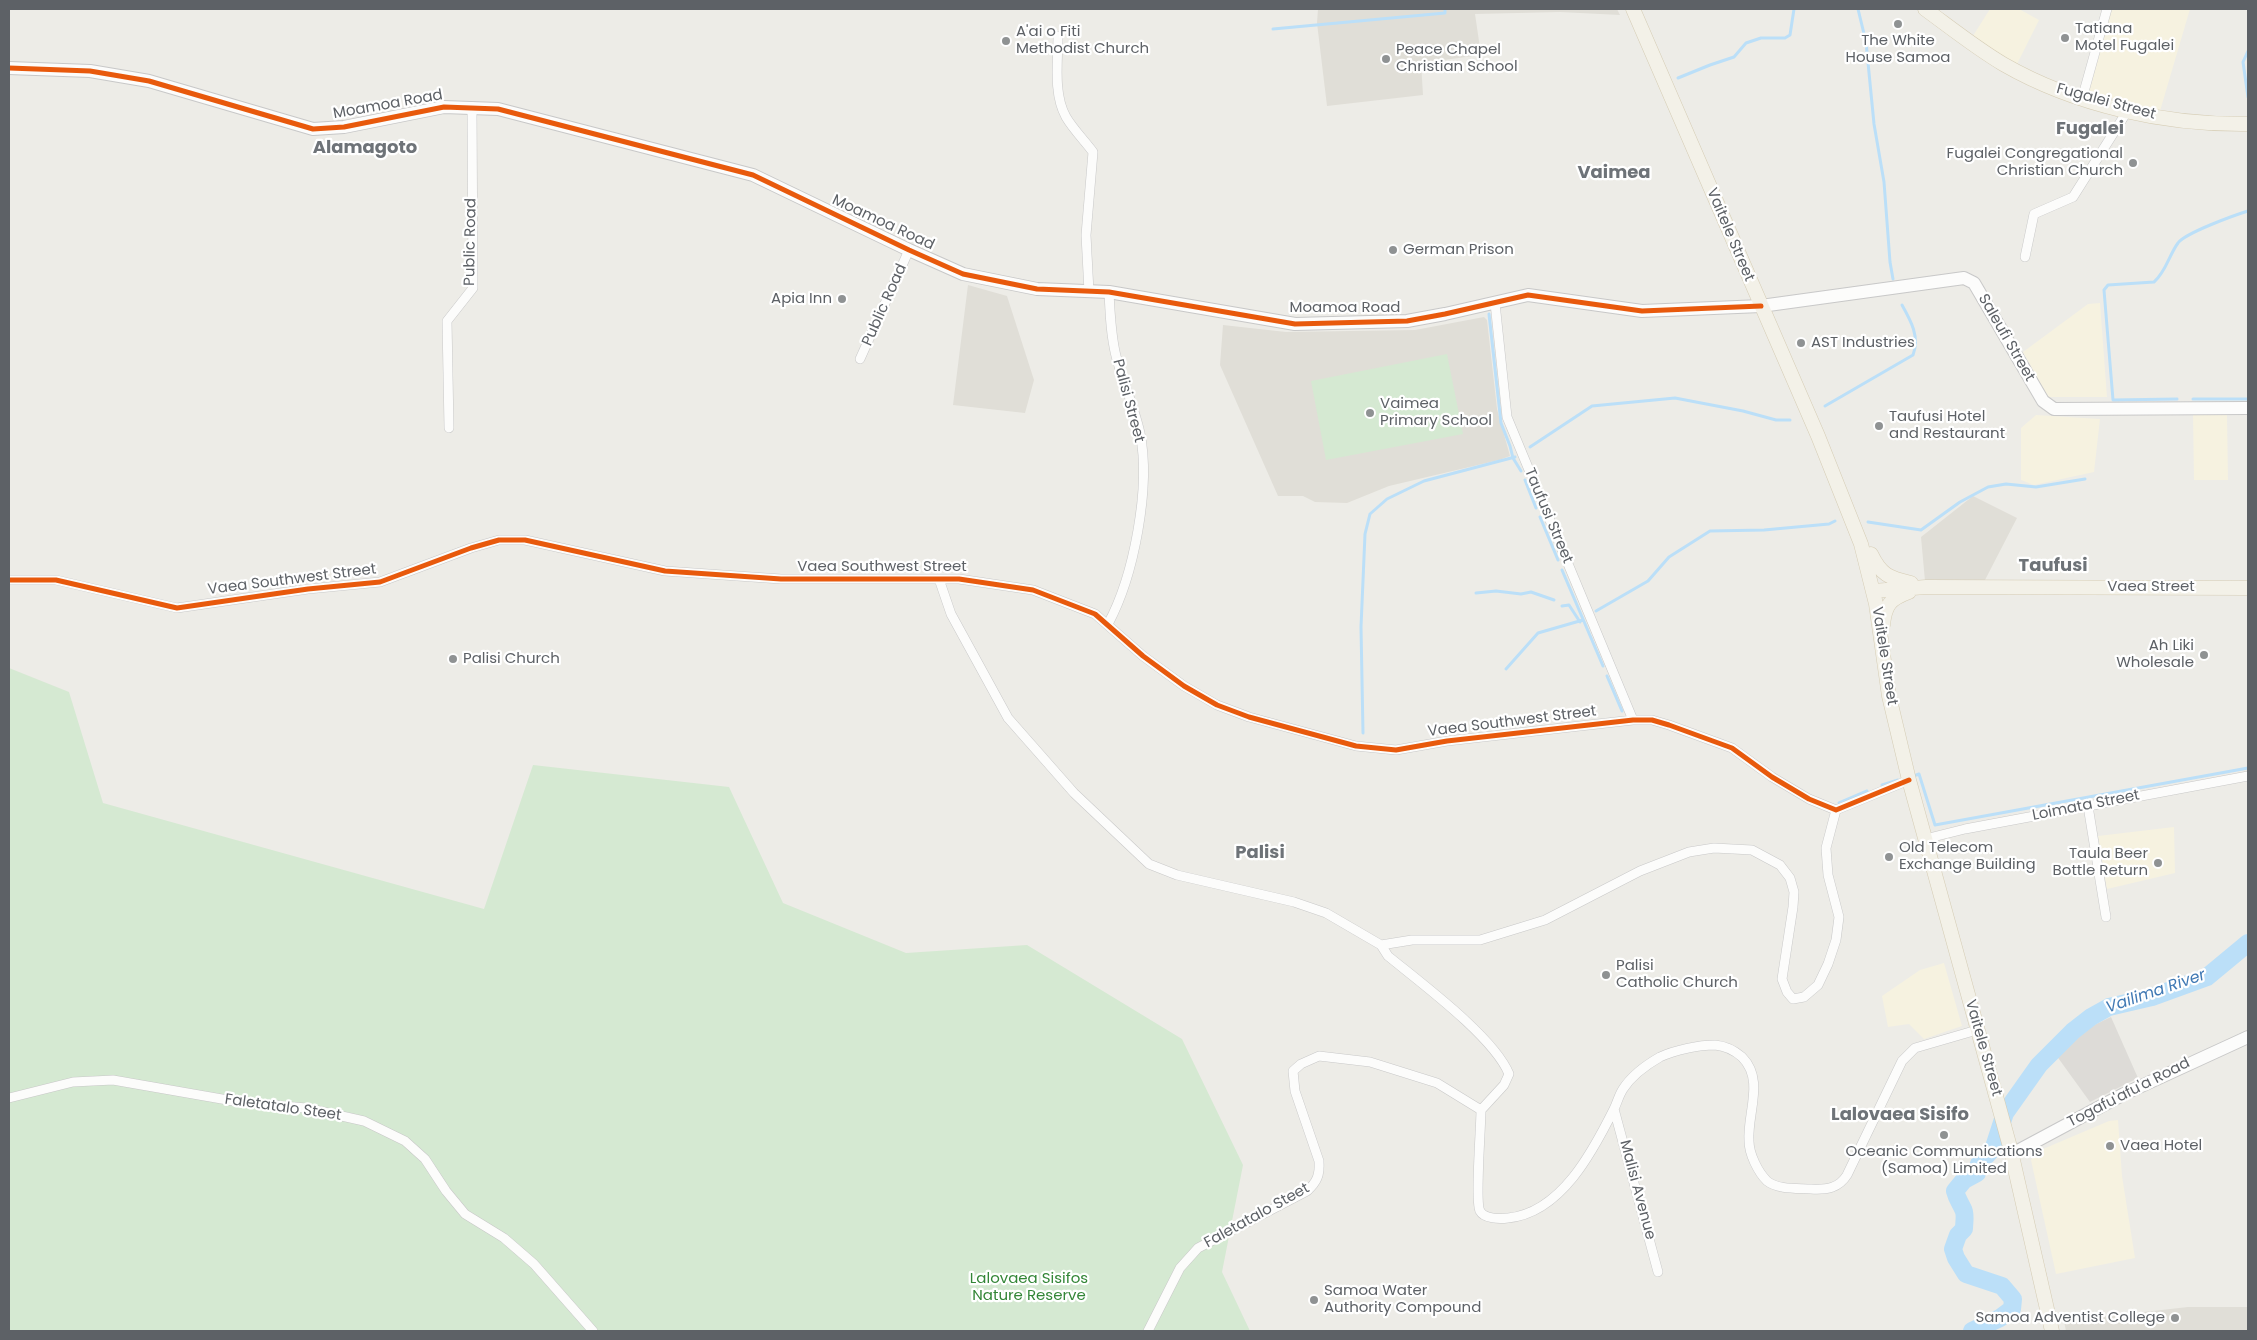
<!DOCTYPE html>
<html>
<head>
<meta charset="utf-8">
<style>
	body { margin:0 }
	#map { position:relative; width:2257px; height:1340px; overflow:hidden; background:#edece7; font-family:Poppins,sans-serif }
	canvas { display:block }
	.frame { position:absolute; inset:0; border:10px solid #5d6166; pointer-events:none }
</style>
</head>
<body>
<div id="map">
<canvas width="2257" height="1340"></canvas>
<div class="frame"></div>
</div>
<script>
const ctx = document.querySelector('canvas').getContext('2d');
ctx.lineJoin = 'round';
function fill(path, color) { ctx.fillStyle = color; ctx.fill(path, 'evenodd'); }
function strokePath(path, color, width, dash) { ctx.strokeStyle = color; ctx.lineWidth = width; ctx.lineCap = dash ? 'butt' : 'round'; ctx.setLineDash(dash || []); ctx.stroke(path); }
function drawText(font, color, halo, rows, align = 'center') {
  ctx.font = font + ' Poppins,sans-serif'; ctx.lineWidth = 4.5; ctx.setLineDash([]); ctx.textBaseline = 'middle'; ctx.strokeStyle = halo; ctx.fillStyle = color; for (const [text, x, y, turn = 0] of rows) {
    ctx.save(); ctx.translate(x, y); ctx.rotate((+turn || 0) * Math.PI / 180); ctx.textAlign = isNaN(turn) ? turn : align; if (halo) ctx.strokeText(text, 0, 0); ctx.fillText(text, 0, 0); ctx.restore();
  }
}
const commercial = new Path2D(`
	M1990 9H2019L2039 20 2016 66 1971 39Z
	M2111 9H2190L2160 111 2089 92Z
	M2100 303 2107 397H2048L2023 352 2088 304Z
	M2036 415 2100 419 2094 472 2034 485 2021 480V428Z
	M2193 415H2227L2228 480H2194Z
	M2174 827 2175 873 2107 889 2098 836Z
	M1944 963 1962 1026 1924 1039 1909 1024 1888 1027 1882 996 1920 970Z
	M2118 1120 2122 1176 2135 1258 2056 1274 2031 1160 2036 1152 2109 1121Z`);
const industrial = new Path2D(`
	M2111 1017 2138 1078 2090 1102 2056 1055 2075 1034Z`);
const education = new Path2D(`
	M1318 9H1617L1620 15 1560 12 1475 14 1481 55 1421 63 1423 95 1327 106 1317 23Z
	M968 285 1007 296 1034 380 1025 413 953 405Z
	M1484 317 1487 320 1497 409 1510 456 1499 460 1389 486 1347 503 1315 502 1303 496H1278L1220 365 1223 325 1286 332 1415 330Z
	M1973 496 2017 518 1985 580 1925 581 1921 537Z
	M2188 1307H2248V1331H2066L2064 1321Z`);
const green = new Path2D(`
	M1447 354 1463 434 1326 460 1311 381Z
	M9 668 69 692 103 803 484 909 533 765 729 787 783 903 906 953 1027 945 1182 1039 1243 1165 1222 1272 1250 1331H9Z`);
const stream = new Path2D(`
	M1858 9 1866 42 1874 124 1884 182 1890 262 1893 279
	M1273 29 1445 13V9
	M2248 51 2243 62 2248 97
	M1678 78 1710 65 1734 57 1746 43 1761 38H1785L1790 35 1794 9
	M1489 314 1501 423 1510 446 1513 458 1521 471
	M2177 399 2113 400 2104 290 2108 285 2154 282C2166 272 2169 255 2178 243 2185 233 2235 215 2248 211
	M2193 399H2248
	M1825 406 1913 355C1920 337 1911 321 1902 305
	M1530 447 1592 406 1675 398 1743 411 1776 420H1790
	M1525 480 1536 508
	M1540 517 1558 560
	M1868 522 1921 530 1960 502 1988 487 2006 484 2036 487 2085 479
	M1562 570 1603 666
	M1476 593 1496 591 1521 594 1531 592 1554 600
	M1562 606 1569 605 1580 622
	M1596 611 1648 581 1669 557 1710 531 1764 530 1829 524 1835 521
	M1506 669 1538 633 1583 620
	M1607 676 1622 711
	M1363 733 1361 627 1365 534 1370 514 1387 499 1424 481 1515 457
	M1911 777 1919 774 1935 825 2248 768
	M1882 785 1898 780
	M1839 803 1867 791`);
const river = new Path2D(`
	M1972 1331 2000 1318 2012 1309 2013 1299 2002 1286 1966 1274 1956 1258 1953 1249 1958 1235 1964 1229C1964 1223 1966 1214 1963 1209 1960 1202 1957 1199 1955 1191L1964 1180 1977 1173 1979 1164 1994 1147 2005 1113 2039 1065 2073 1031 2091 1017 2109 1007 2152 997 2207 977 2248 943`);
const street = new Path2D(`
	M1058 36C1058 61 1053 94 1066 117 1073 129 1084 140 1093 152L1086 235 1089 292
	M2082 99 2107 9
	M2025 257 2034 214 2073 197 2128 110
	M1495 303 1507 417 1633 720
	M860 359 909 250
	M449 428 447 321 473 288 472 107
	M939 579 951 614 1008 718 1074 793 1149 864 1177 875 1294 902 1326 913 1381 945 1412 940H1480L1545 920 1640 871 1689 852 1714 848 1752 850 1780 865 1790 878 1794 892 1793 907 1782 979 1787 992 1793 999 1804 997 1818 985 1828 964 1836 940 1839 917 1828 875 1826 848 1836 810
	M9 580H56L177 608 308 589 380 582 471 548 499 540H525L665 571 781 579H959L1033 590 1095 614 1143 656 1184 686 1217 705 1249 717 1356 746 1396 750 1447 741 1633 720H1652L1669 725 1732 748 1772 777 1809 799 1836 810 1909 780
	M1108 624C1134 576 1151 487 1140 433 1134 406 1123 382 1116 356 1111 336 1110 314 1109 292
	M2088 806 2106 917
	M1925 839 1965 829 2248 776
	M9 1098 73 1082 113 1080 239 1102 306 1108 364 1121 405 1141 425 1159 446 1191 465 1214 504 1238 534 1264 593 1331
	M1614 1109 1658 1272
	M1481 1110C1481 1126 1475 1202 1480 1211 1484 1219 1500 1219 1508 1218 1561 1213 1593 1151 1614 1109 1617 1103 1619 1095 1623 1089 1632 1075 1646 1065 1660 1057 1675 1050 1699 1045 1715 1045 1726 1046 1734 1050 1742 1057 1765 1080 1747 1113 1749 1141 1749 1154 1758 1172 1767 1181 1778 1190 1799 1188 1811 1189 1827 1190 1839 1188 1847 1175L1902 1061 1915 1048 1977 1030
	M1148 1331 1180 1268 1198 1248 1307 1191C1317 1182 1320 1175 1319 1161L1295 1091 1293 1071 1301 1064 1319 1056 1370 1062 1437 1083 1481 1110 1504 1085 1509 1074C1494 1037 1421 983 1388 956L1381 945`);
const secondary = new Path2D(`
	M9 68 90 71 149 81 313 129 344 127 444 107 498 109 753 175 909 250 963 274 1037 289 1109 292 1295 324 1407 321 1445 314 1528 295 1642 311 1761 306 1964 278 1974 283 2043 401 2054 409 2248 408
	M2012 1154 2124 1094 2248 1037`);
const primary = new Path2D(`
	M1633 9 1818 436 1861 544 1876 604 1889 696 1909 780 2010 1147 2052 1331
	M1925 9C1951 28 1976 48 2003 64 2076 106 2165 125 2248 124
	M1871 554C1881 575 1889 578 1911 583
	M1873 591 1926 587 2248 588
	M1883 625C1885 605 1890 599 1909 592`);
const cycleway = new Path2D(`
	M9 68 90 71 149 81 313 129 344 127 444 107 498 109 753 175 909 250 963 274 1037 289 1109 292 1295 324 1407 321 1445 314 1528 295 1642 311 1761 306
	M9 580H56L177 608 308 589 380 582 471 548 499 540H525L665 571 781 579H959L1033 590 1095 614 1143 656 1184 686 1217 705 1249 717 1356 746 1396 750 1447 741 1633 720H1652L1669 725 1732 748 1772 777 1809 799 1836 810 1909 780`);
const markers = [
	[1898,24,5,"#8f9293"],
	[2065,38,5,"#8f9293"],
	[1006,41,5,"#8f9293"],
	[1386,59,5,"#8f9293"],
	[2133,163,5,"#8f9293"],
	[1393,250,5,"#8f9293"],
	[842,299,5,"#8f9293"],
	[1801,343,5,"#8f9293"],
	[1370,413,5,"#8f9293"],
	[1879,426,5,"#8f9293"],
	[2204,655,5,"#8f9293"],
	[453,659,5,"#8f9293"],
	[1889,857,5,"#8f9293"],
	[2158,863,5,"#8f9293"],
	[1606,975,5,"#8f9293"],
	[1944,1135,5,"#8f9293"],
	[2110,1146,5,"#8f9293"],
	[1314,1300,5,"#8f9293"],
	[2175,1318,5,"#8f9293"]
];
const poiNames = [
	["Tatiana",2075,29],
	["Motel Fugalei",2075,46],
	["A'ai o Fiti",1016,32],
	["Methodist Church",1016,49],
	["The White",1898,41,"center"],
	["House Samoa",1898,58,"center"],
	["Peace Chapel",1396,50],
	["Christian School",1396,67],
	["Fugalei Congregational",2123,154,"right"],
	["Christian Church",2123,171,"right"],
	["German Prison",1403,250],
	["Apia Inn",832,299,"right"],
	["AST Industries",1811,343],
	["Vaimea",1380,404],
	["Primary School",1380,421],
	["Taufusi Hotel",1889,417],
	["and Restaurant",1889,434],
	["Ah Liki",2194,646,"right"],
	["Wholesale",2194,663,"right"],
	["Palisi Church",463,659],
	["Old Telecom",1899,848],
	["Exchange Building",1899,865],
	["Taula Beer",2148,854,"right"],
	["Bottle Return",2148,871,"right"],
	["Palisi",1616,966],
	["Catholic Church",1616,983],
	["Vaea Hotel",2120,1146],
	["Oceanic Communications",1944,1152,"center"],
	["(Samoa) Limited",1944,1169,"center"],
	["Samoa Water",1324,1291],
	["Authority Compound",1324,1308],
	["Samoa Adventist College",2165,1318,"right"]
];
const streetNames = [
	["Fugalei Street",2106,102,15],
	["Moamoa Road",388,105,-10],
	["Moamoa Road",883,223,25],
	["Vaitele Street",1730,235,67],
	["Public Road",471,242,-89],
	["Public Road",885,305,-66],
	["Moamoa Road",1345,308],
	["Saleufi Street",2006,338,60],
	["Palisi Street",1128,401,75],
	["Taufusi Street",1548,516,67],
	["Vaea Southwest Street",882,567],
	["Vaea Southwest Street",292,580,-7],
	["Vaea Street",2151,587],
	["Vaitele Street",1884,656,81],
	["Vaea Southwest Street",1512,722,-7],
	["Loimata Street",2086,806,-11],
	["Vaitele Street",1983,1048,74],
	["Togafu'afu'a Road",2129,1093,-27],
	["Faletatalo Steet",283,1108,8],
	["Malisi Avenue",1637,1190,75],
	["Faletatalo Steet",1257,1216,-29]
];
const parkNames = [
	["Lalovaea Sisifos",1029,1279],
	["Nature Reserve",1029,1296]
];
const waterNames = [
	["Vailima River",2156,992,-19]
];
const quarterNames = [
	["Fugalei",2090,129],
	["Alamagoto",365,148],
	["Vaimea",1614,173],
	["Taufusi",2053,566],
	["Palisi",1260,853],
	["Lalovaea Sisifo",1900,1115]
];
fill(commercial, '#f6f2e0');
fill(industrial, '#dddbd7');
fill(education, '#e0ded7');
fill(green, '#d5e9d2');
strokePath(stream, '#bbdff8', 3);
strokePath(river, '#bbdff8', 18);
strokePath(street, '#c8c8c8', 10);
strokePath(secondary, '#c8c8c8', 14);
strokePath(primary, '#d5ccb4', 15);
strokePath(street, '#fcfcfb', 9);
strokePath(secondary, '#fcfcfb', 12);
strokePath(primary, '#f3f1e8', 14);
strokePath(cycleway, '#e8590c', 5);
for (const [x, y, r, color] of markers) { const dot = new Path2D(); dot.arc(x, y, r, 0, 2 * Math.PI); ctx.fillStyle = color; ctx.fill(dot); strokePath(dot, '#fff', 2); }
drawText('15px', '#5d6166', '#fff', poiNames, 'left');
drawText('15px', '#5d6166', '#fff', streetNames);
drawText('15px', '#338637', '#fff', parkNames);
drawText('italic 16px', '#4079b4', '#fff', waterNames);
drawText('bold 18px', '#6e7378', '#fff', quarterNames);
</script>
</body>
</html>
